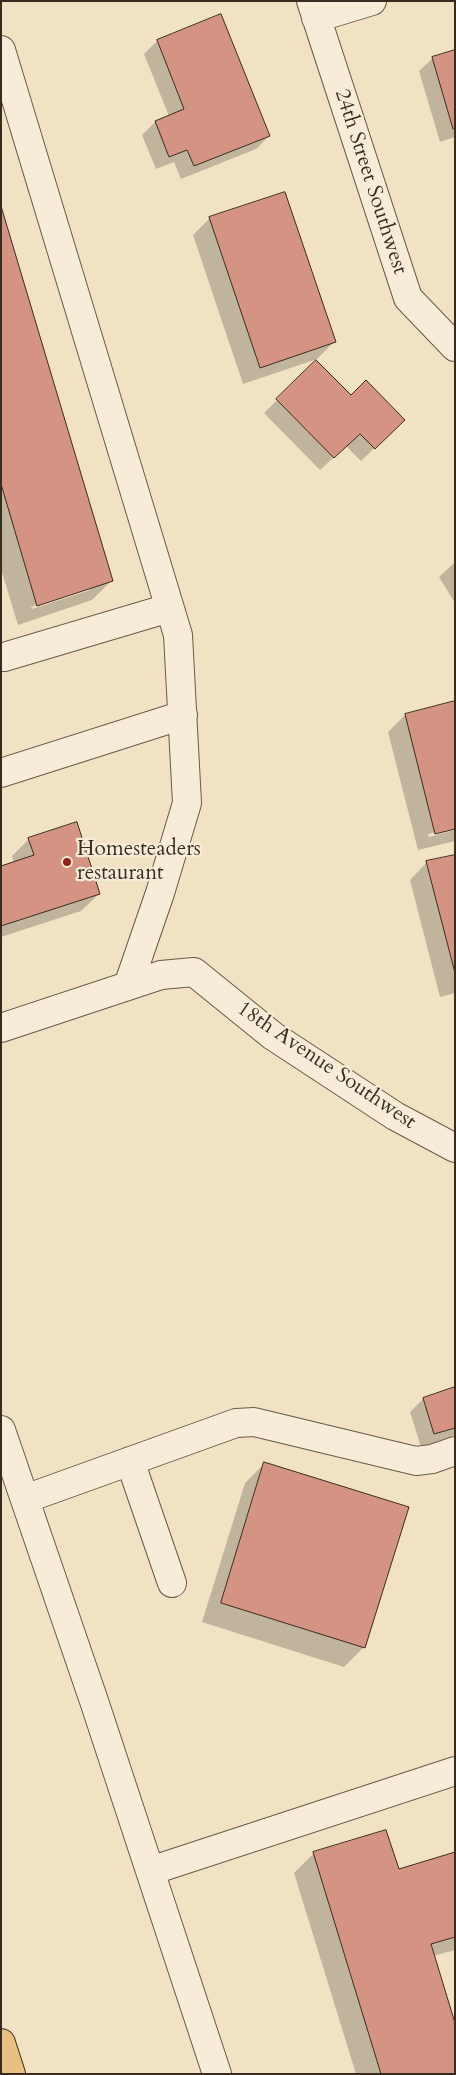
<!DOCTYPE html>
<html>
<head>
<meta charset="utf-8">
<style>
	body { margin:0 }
	#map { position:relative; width:456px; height:2075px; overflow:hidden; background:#f1e2c3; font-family:Cardo,serif }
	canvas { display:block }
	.frame { position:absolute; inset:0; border:2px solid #382c21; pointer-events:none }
</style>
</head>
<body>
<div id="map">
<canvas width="456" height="2075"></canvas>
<div class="frame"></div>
</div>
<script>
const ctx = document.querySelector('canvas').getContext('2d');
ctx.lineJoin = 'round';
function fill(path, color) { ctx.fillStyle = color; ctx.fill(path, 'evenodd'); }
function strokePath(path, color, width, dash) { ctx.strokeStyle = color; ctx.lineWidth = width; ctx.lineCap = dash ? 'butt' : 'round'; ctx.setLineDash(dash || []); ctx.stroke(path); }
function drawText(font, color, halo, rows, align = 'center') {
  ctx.font = font + ' Cardo,serif'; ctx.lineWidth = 4.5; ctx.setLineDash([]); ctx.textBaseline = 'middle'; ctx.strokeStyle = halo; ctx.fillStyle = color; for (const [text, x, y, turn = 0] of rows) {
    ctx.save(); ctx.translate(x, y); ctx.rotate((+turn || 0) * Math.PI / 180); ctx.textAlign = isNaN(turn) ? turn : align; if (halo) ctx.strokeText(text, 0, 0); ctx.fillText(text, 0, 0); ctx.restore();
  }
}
const shadow = new Path2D(`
	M157 41 269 136 256 149 181 179 174 162 156 169 142 135 155 122 169 116 144 54Z
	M455 52V137L440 142 419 71 433 58Z
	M1 211 111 581 92 600 18 625 1 569ZM90 587V590L32 609 31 607Z
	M210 218 334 342 317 359 243 384 193 235Z
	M316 362 351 397 403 420 361 461 346 446 320 470 264 413Z
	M455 562V603L439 577Z
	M455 703V828L428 834 429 837 455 830V841L418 850 388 732 405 715Z
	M29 839 99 894 81 911 1 937V867L14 863 12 856Z
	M455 856V993L440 997 410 880 427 862Z
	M455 1389V1435L421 1447 410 1412 423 1399Z
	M265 1463 364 1647 344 1667 202 1622 245 1483Z
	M386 1831 398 1870 455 1853V1950L433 1956 455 2074H356L294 1873 313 1854Z`);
const building = new Path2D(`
	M221 14 270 136 194 166 187 150 169 157 155 121 184 109 157 40Z
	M455 50V129H453L432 57Z
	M285 192 336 342 260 368 209 217Z
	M1 206 113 581 37 606 1 484Z
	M316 360 351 395 366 380 405 420 375 449 360 434 334 458 276 399Z
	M455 701V829L435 834 405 714Z
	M77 822 100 894 1 926V866L34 855 28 838Z
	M455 855V973L426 861Z
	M455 1387V1428L434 1434 423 1398Z
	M264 1462 409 1507 365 1648 221 1603Z
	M386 1830 399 1869 455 1852V1937L431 1944 455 2023V2074H381L313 1852Z`);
const minor = new Path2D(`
	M311 1 408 298 455 347
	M316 18 372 1
	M1 50 178 635 187 803 160 893 128 986
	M4 657 169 608
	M1 773 183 715
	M1 1028 161 975 194 972 273 1036 395 1116 455 1148
	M1 1430 94 1701 217 2074
	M130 1461 172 1583
	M25 1499 236 1423 254 1422 416 1461 432 1459 455 1451
	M150 1871 455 1771`);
const highway = new Path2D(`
	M1 2043 11 2074`);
const markers = [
	[67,862,5,"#8f2418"]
];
const streetNames = [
	["24th Street Southwest",370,182,72],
	["18th Avenue Southwest",326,1066,34]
];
const poiNames = [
	["Homesteaders",77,850],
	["restaurant",77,874]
];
fill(shadow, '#0003');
fill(building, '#d59483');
strokePath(building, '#382c21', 1);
strokePath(minor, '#665a4a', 30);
strokePath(highway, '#382c21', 30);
strokePath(minor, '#f6ecd8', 28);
strokePath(highway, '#e8c182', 28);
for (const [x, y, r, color] of markers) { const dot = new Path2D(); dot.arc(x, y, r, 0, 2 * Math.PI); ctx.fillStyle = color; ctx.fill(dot); strokePath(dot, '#f6ecd8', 2); }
drawText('21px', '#382c21', '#f6ecd8', streetNames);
drawText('21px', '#382c21', '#f6ecd8', poiNames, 'left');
</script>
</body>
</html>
